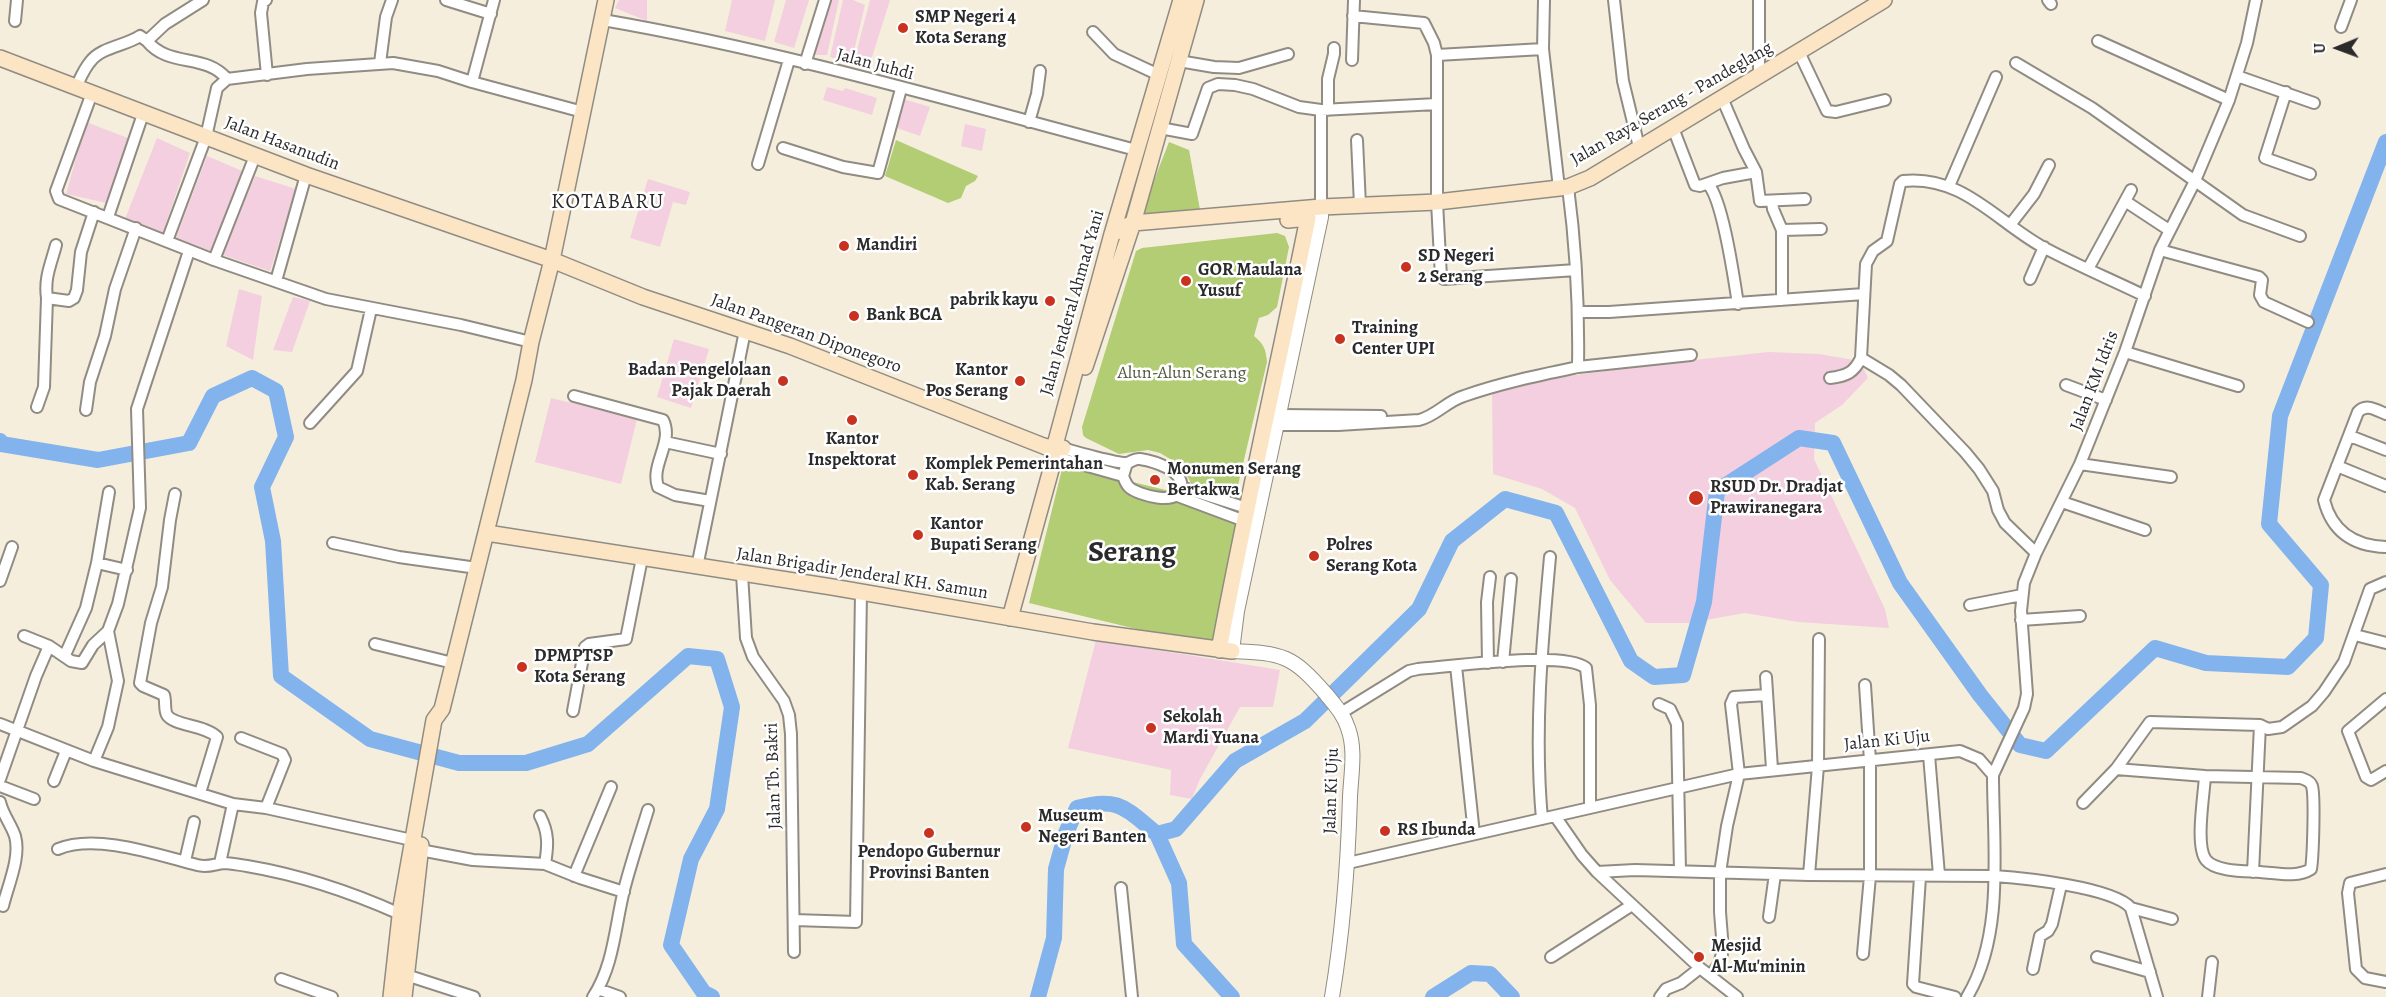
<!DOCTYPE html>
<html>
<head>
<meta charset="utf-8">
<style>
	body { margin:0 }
	#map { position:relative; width:2386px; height:997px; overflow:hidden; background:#f6eedd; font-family:Alegreya,serif }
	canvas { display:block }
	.north { position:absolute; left:2308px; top:18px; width:60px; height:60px; -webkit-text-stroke:4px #fff; paint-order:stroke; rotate:269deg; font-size:16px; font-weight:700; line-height:24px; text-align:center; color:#2b2b2b }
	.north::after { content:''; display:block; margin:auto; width:21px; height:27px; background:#2b2b2b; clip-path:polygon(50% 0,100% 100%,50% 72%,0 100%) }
</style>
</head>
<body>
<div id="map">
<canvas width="2386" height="997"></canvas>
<div class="north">U</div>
</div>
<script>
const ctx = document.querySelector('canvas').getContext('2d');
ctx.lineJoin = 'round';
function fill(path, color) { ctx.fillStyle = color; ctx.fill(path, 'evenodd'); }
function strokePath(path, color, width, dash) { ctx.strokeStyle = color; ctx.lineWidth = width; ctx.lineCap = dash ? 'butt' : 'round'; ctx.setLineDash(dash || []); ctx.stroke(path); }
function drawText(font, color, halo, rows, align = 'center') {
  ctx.font = font + ' Alegreya,serif'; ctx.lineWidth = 5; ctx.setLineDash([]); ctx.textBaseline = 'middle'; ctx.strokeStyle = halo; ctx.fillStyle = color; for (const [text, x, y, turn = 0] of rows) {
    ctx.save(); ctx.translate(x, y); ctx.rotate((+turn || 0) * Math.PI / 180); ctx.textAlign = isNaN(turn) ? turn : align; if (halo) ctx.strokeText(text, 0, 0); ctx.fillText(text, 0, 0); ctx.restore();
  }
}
const built = new Path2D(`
	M619 0H647V21L615 8Z
	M732 0H775L765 41 725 31Z
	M786 0H809L794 48 774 42Z
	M831 0H839L827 55H814Z
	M843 0H853L865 5 851 63 830 57Z
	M870 0H890L868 70 853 65Z
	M827 87 843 91 845 88 877 98 872 115 823 100Z
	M903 99 930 107 920 136 894 127Z
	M86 122 133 140 111 204 66 194Z
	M965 124 986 129 982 151 961 146Z
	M157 138 190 153 162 235 125 219Z
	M207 156 247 173 217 253 176 238Z
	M255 176 296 189 270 271 223 255Z
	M648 179 690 192 686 205 673 202 660 247 630 238Z
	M239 289 262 296 253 360 226 346Z
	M293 297 310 301 292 352 273 350Z
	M674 339 709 349 691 408 657 397Z
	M1769 352 1819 354 1860 361 1868 378 1842 405 1815 423 1814 459 1885 609 1889 628 1798 622 1745 613 1689 623H1646L1610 580 1575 508 1542 489 1493 474 1492 391 1553 378 1665 363Z
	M551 398 637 419 621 484 535 462Z
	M1096 640 1280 670 1273 707H1240L1199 781 1192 799 1170 795 1171 770 1068 748Z`);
const green = new Path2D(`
	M896 140 978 176 975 181 966 186 961 198 948 203 885 176Z
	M1169 142 1189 150 1201 215 1140 216Z
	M1277 233 1285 236 1289 247 1277 307 1268 315 1259 318 1254 336C1264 344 1266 350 1267 362L1235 498 1232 500 1193 486 1180 465 1160 453 1148 450 1119 454 1086 438 1083 435 1082 427 1136 251 1142 248Z
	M1063 465 1260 513 1227 651 1029 603Z`);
const river = new Path2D(`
	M0 441 1 444 98 460 189 443 213 396 252 378 276 391 286 437 262 487 273 541 281 676 370 739 459 763H526L588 744 688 656 717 659 732 707 717 809 691 859 671 945 704 993 712 997
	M1157 834 1179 883 1184 944 1232 997
	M1038 997 1054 938 1056 869 1066 833 1077 808C1119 796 1126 809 1157 834L1176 829 1235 761 1305 721 1419 609 1452 541 1505 499 1556 513 1631 661 1654 677 1683 675 1704 602 1717 491 1799 438 1833 443 1900 583 1980 695 2020 745 2046 751 2155 648 2206 663 2288 667 2316 638 2321 585 2269 524 2280 416 2386 142
	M1433 997 1471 973 1490 974 1512 997`);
const minor = new Path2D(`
	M266 0 263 2 261 13 267 75
	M446 0 491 14
	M1614 0 1623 81 1639 147
	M2048 0 2051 4
	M1353 16 1424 23 1434 43 1437 55
	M603 20C783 51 959 103 1136 150
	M15 21 17 0
	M2341 27 2351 0
	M1093 32 1114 54 1159 75
	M147 41C169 68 206 53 227 79
	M2098 41 2229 100
	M1543 49 1544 0
	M1799 52 1827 111 1836 112 1885 100
	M1352 60 1354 0
	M1179 61 1214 67 1239 68 1288 54
	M380 63 386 17 392 0
	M2016 63 2092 108 2243 215 2300 236
	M805 64 825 0
	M2237 76 2314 103
	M1759 77V0
	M472 82 494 0
	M76 87C80 79 84 69 90 62 101 47 125 46 140 36L147 41 165 24 203 0
	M2286 92 2265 158 2310 174
	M92 93 56 191 59 199 214 260 326 299 461 325 531 342
	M1722 98 1744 149 1756 172 1760 201 1805 199
	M1321 110V207
	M1328 110V79L1334 54V48
	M1029 122 1037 94 1040 71
	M1160 128 1192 134 1208 88 1218 84 1235 85 1253 89 1299 107 1321 110 1437 104
	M1673 128 1695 185 1700 186 1723 178 1756 172
	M1357 140 1360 205
	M783 148 843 167 878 173 901 89
	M758 164 789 60
	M1708 184C1723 200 1734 279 1738 304
	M1949 186 1996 77
	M1559 188 1543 49 1437 55V202L1441 277 1444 279 1576 270
	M2125 201 2169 230
	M1772 202 1773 209 1782 230V300
	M108 217 143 114
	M2010 225 2034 194 2049 165
	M1782 230 1821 229
	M167 241 206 137 217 88 227 79 307 69 393 63 438 71 472 82 583 112
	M2160 250 2259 277 2262 280 2260 295 2264 302 2308 322
	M214 260 255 156
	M2088 269 2131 190
	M2030 279 2044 247
	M276 281 306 175
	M47 298C44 278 51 264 56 245
	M1579 312H1609L1864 294
	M2125 352 2238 386
	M1861 358 1889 375 1901 385 1965 452 1979 469 1993 491 1998 510 2005 523 2036 553
	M1578 367 1691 355
	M1830 378C1846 376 1854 373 1861 358L1866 264 1873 251 1887 241 1900 184 1903 181C1962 175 1995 220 2041 246 2074 264 2110 279 2145 296
	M2066 385 2106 400
	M574 396 663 420C674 442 650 465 658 487L675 495 710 501
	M37 407 44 387 47 298 69 301 74 298 77 290 81 252 94 212
	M86 410 90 382 105 336 115 289 136 228
	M2386 414C2376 410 2366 403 2358 412L2324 500C2332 532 2354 546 2386 547
	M1280 415 1381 416
	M310 423 357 371 371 309
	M1278 425H1338L1419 420C1436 416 1447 401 1464 396 1501 383 1540 375 1578 367 1579 307 1576 247 1568 187
	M2350 436 2386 450
	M665 442 721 454
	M1063 448C1071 451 1120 464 1127 463 1132 462 1134 458 1140 459 1153 461 1185 470 1181 489 1177 506 1139 495 1130 488 1126 485 1125 481 1123 476L1127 463
	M1059 458 1123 476
	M2080 464 2171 477
	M2337 466 2386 486
	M1181 487 1253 510
	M175 494 170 520 162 587 151 623 140 683 143 686 164 695C166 701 164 710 167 715 174 726 206 725 217 737L200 793
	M1175 495 1250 523
	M2062 502 2145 530
	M333 543 399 557 477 568
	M97 563 109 492
	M697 567 745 331
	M742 574 746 638 753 657 784 701 789 715 791 734 794 952
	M0 581 12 547
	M1970 605 2022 595
	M2021 620 2080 616
	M2355 635 2386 643
	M24 636 49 646
	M375 644 453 663
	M65 655 86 608 97 563 127 570
	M1503 662 1511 579
	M1488 663 1487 602 1490 577
	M1456 666 1474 834
	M1766 677 1772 769
	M2386 699 2348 731 2366 777 2371 780 2386 771
	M1659 704 1670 709 1677 724 1680 871
	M573 711 585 647 589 644 626 639 642 558
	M1341 713 1409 671 1418 669C1450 667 1563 650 1586 668L1590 705V807
	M0 724 94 761 233 804 266 808 412 840
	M241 738 282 754 285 760 266 808
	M1929 755 1939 875
	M94 761 108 727 118 681 108 631
	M2116 769 2205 776 2301 778C2305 780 2310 780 2312 786 2315 797 2313 857 2311 869 2297 878 2277 873 2260 872 2246 871 2216 872 2206 860 2195 846 2204 795 2205 776
	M1993 775 2024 708 2027 694 2021 611 2024 583 2036 553 2080 464 2125 352 2160 250 2194 183 2229 100 2247 43 2256 0
	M0 779 36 676 49 646 71 661 82 663 93 645 108 631 118 604 140 508 137 409 189 251
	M54 781 66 751
	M0 786 34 799
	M0 802C3 815 11 824 15 836 21 857 8 885 3 906
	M2083 803 2116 769 2150 722 2260 725
	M540 816C549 833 548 846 545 864
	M1555 816 1582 855 1597 872 1700 968 1737 997
	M1542 819C1534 732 1542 644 1550 557
	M58 849C96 833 158 855 197 865 208 868 214 864 224 863 231 863 239 865 247 866 300 875 351 892 400 914
	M420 850 473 860 545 864 580 878 624 892
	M185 861 194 822
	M220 863 233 804
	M1348 863 1739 774 1960 751 1979 759 1993 775C1993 845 2005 935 1967 997
	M1597 872 1635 870 1809 875 1994 876C2023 878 2113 887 2131 908L2157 997
	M2253 872 2260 725 2268 729 2282 727 2312 706 2324 692 2344 662 2370 589 2386 582
	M2386 874 2350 883 2348 893 2356 969 2365 978 2386 982
	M1809 875 1818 766 1819 639
	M574 876 611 787
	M1920 877 1913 984 1916 987 1955 997
	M1121 888 1132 997
	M2131 908 2172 919
	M1769 917 1775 874
	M794 920 856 922 861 592
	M1863 954 1870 876V761L1865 685
	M1551 957 1632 905
	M2097 957 2150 972
	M2033 969 2040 936 2048 931 2052 924 2061 885
	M406 975 474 997
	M1711 975 1719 964 1723 950 1720 912V873L1727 826 1739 774 1731 704 1734 697 1767 695
	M281 979 332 997
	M598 989 620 997
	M593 997C614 965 615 926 624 890 631 863 640 836 648 810
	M1660 997 1666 989 1681 983 1700 968
	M2208 997 2212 962`);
const tertiary = new Path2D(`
	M1321 207V217L1237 611 1232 651C1283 653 1292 655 1326 694 1335 705 1344 715 1348 728 1356 750 1351 774 1350 797 1348 864 1343 931 1332 997`);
const secondary = new Path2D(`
	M0 58 306 175 552 260 643 297 790 346 1046 447 1055 446 1063 448
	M1112 234 1133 223 1321 207 1437 202 1568 187 1590 178 1884 0
	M1085 367 1133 223 1196 0
	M487 533 832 587 1093 632 1232 651
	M1010 618 1052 466V456L1112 234 1181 0
	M1219 650C1246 505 1279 362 1308 218L1288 220
	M391 997 401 907 434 720 442 709 524 380 531 342 552 260 606 0
	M404 997 421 845`);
const markers = [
	[903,28,6,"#c8321e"],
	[844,246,6,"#c8321e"],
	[1406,267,6,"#c8321e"],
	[1186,281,6,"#c8321e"],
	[1050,301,6,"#c8321e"],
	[854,316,6,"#c8321e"],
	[1340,339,6,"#c8321e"],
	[783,381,6,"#c8321e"],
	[1020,381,6,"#c8321e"],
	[852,420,6,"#c8321e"],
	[913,475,6,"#c8321e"],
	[1155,480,6,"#c8321e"],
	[1696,498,8,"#c8321e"],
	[918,535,6,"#c8321e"],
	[1314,556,6,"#c8321e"],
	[522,667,6,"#c8321e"],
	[1151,728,6,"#c8321e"],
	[1026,827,6,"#c8321e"],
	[1385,831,6,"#c8321e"],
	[929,833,6,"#c8321e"],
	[1699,957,6,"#c8321e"]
];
const poiNames = [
	["SMP Negeri 4",915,18],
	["Kota Serang",915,39],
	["Mandiri",856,246],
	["SD Negeri",1418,257],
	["2 Serang",1418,278],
	["GOR Maulana",1198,271],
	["Yusuf",1198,292],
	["pabrik kayu",1038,301,"right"],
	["Bank BCA",866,316],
	["Training",1352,329],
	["Center UPI",1352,350],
	["Badan Pengelolaan",771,371,"right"],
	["Pajak Daerah",771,392,"right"],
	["Kantor",1008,371,"right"],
	["Pos Serang",1008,392,"right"],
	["Kantor",852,440,"center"],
	["Inspektorat",852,461,"center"],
	["Komplek Pemerintahan",925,465],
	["Kab. Serang",925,486],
	["Monumen Serang",1167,470],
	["Bertakwa",1167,491],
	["RSUD Dr. Dradjat",1710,488],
	["Prawiranegara",1710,509],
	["Kantor",930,525],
	["Bupati Serang",930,546],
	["Polres",1326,546],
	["Serang Kota",1326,567],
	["DPMPTSP",534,657],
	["Kota Serang",534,678],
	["Sekolah",1163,718],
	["Mardi Yuana",1163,739],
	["Museum",1038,817],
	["Negeri Banten",1038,838],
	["RS Ibunda",1397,831],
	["Pendopo Gubernur",929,853,"center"],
	["Provinsi Banten",929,874,"center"],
	["Mesjid",1711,947],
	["Al-Mu'minin",1711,968]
];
const streetNames = [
	["Jalan Juhdi",875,65,15],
	["Jalan Raya Serang - Pandeglang",1672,104,-30],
	["Jalan Hasanudin",282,144,21],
	["Jalan Jenderal Ahmad Yani",1073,303,-74],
	["Jalan Pangeran Diponegoro",806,334,20],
	["Jalan KM Idris",2095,381,-69],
	["Jalan Brigadir Jenderal KH. Samun",862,574,9],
	["Jalan Ki Uju",1887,741,-6],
	["Jalan Tb. Bakri",774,776,-92],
	["Jalan Ki Uju",1332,791,-88]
];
const parkNames = [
	["Alun-Alun Serang",1182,374]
];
const quarterNames = [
	["KOTABARU",608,203]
];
const townNames = [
	["Serang",1132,554]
];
fill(built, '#f3cfe0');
fill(green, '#b2cd73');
strokePath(river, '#82b3ed', 16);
strokePath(minor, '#908c84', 14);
strokePath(tertiary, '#908c84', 16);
strokePath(secondary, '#908c84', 18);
strokePath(minor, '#fff', 10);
strokePath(tertiary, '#fff', 14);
strokePath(secondary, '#fce5c4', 15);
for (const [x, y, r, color] of markers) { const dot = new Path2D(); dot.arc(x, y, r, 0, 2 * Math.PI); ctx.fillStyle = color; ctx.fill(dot); strokePath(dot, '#fff', 2); }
drawText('bold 18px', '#2b2b2b', '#fff', poiNames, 'left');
drawText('18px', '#2b2b2b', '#fff', streetNames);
drawText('18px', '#545c41', '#fff', parkNames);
ctx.letterSpacing = '1.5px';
drawText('21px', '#2b2b2b', '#fff', quarterNames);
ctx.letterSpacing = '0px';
drawText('bold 30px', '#2b2b2b', '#fff', townNames);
</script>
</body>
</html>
